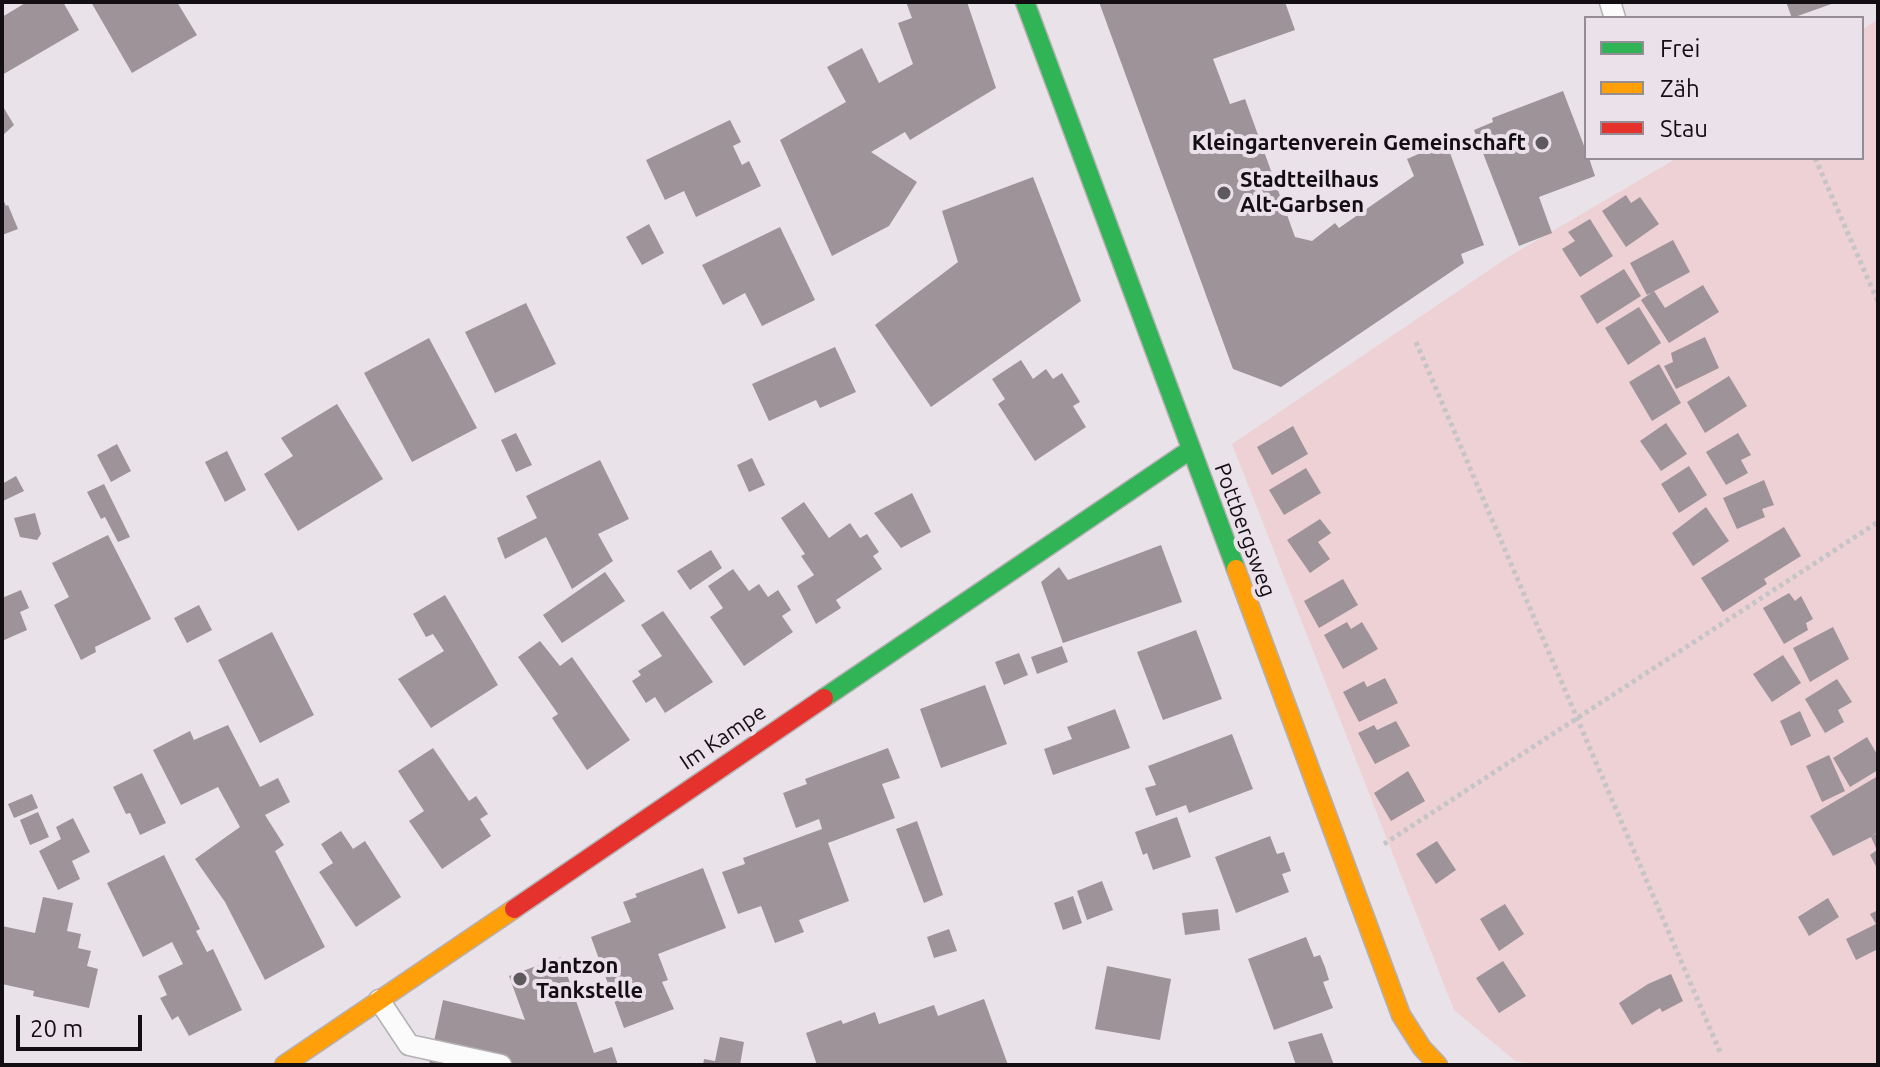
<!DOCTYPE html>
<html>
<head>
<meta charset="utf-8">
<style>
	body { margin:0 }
	#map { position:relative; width:1880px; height:1067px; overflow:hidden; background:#e9e3e9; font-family:Ubuntu,sans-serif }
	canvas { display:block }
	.frame { position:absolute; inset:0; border:4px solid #120e12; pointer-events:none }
	.legend { position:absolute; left:1584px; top:16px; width:280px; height:144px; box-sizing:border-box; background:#ebe1eb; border:2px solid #948d94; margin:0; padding:10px 14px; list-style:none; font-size:24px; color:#120e12 }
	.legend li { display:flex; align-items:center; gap:16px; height:40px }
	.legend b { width:40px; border:2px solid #948d94 }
	.scale { position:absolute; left:16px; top:1015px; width:126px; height:36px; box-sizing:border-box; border:4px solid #120e12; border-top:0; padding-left:10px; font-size:24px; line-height:28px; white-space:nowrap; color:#120e12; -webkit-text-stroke:6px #ebe1eb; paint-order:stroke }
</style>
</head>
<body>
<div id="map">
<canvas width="1880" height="1067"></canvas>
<div class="frame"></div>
<ul class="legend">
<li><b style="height:10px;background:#30b455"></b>Frei</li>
<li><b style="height:10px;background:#ff9f0a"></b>Zäh</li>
<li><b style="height:10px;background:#e5322d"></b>Stau</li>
</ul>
<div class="scale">20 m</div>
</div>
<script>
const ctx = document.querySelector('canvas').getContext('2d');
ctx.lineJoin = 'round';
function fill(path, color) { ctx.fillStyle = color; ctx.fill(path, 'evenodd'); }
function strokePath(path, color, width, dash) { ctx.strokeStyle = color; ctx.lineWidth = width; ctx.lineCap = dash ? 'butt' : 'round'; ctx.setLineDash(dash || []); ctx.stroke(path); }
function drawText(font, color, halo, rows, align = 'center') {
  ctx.font = font + ' Ubuntu,sans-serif'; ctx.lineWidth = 8; ctx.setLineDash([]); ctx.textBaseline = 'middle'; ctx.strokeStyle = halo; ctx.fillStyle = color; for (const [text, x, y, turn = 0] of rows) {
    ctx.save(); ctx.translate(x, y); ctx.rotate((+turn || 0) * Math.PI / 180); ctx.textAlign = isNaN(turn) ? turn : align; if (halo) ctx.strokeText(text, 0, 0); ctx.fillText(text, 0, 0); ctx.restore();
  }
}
const green = new Path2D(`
	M1878 19V1065H1543L1515 1061 1454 1010 1232 444 1510 256 1677 158H1862V30Z`);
const building = new Path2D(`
	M27 2H63L79 30 2 75V17Z
	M91 2H177L197 35 132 73Z
	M906 2H967L996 88 910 140 905 132 871 152 917 182 889 226 832 256 780 140 846 102 827 67 862 48 879 83 913 64 898 23 912 18Z
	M1099 2H1285L1295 30 1213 59 1230 104 1245 99 1295 237 1312 241 1335 223 1339 228 1414 176 1407 159 1446 142 1484 245 1461 254 1464 263 1281 387 1233 369Z
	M1786 2H1837L1792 18Z
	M1563 91 1586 151V158H1589L1595 176 1539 197 1552 233 1519 246 1474 130 1493 122 1492 118Z
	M2 105 14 125 2 136Z
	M730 120 741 142 733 146 742 165 749 161 761 186 696 217 684 191 665 200 646 160Z
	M1033 177 1081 301 931 407 875 325 958 262 942 211Z
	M1626 195 1631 203 1640 197 1659 224 1626 247 1602 211Z
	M2 197 6 206 8 205 18 229 2 235Z
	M1590 219 1613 256 1580 277 1562 249 1575 241 1568 232Z
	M649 224 664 253 642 265 626 237Z
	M780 227 815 300 762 326 745 293 723 305 702 265Z
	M1673 240 1690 272 1647 295 1630 263Z
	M1624 269 1641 296 1597 324 1580 296Z
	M1703 285 1719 312 1669 343 1641 300 1654 291 1665 308Z
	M526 303 556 364 495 393 465 332Z
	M1639 307 1661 343 1628 365 1605 328Z
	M1705 337 1719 368 1676 389 1664 366 1673 362 1671 353Z
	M429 338 477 428 412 462 364 373Z
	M835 347 856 392 820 408 816 400 769 421 752 384Z
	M1021 360 1033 379 1046 369 1053 379 1062 373 1080 402 1073 406 1086 427 1035 461 998 404 1005 399 992 379Z
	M1659 364 1681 403 1652 421 1629 382Z
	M1729 376 1747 406 1705 433 1687 402Z
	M337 404 383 479 298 531 264 474 293 456 281 438Z
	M1666 423 1687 454 1661 471 1640 441Z
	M1293 426 1308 454 1272 475 1257 447Z
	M516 433 532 465 516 472 501 440Z
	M1738 433 1751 455 1741 460 1748 473 1726 485 1706 452Z
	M117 444 131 471 111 482 97 455Z
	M227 451 246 490 225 502 205 462Z
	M752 458 765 485 749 492 737 465Z
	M600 460 629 519 598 534 613 561 572 589 546 537 505 559 497 538 537 518 526 496Z
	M1689 466 1707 495 1679 513 1661 484Z
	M1306 468 1321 493 1284 515 1269 490Z
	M16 476 24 491 3 501 2 484Z
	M1764 480 1774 505 1762 509 1765 517 1737 529 1723 498Z
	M104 484 130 537 118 542 105 517 101 519 87 492Z
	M912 493 931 532 901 548 874 513Z
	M804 502 829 538 850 523 860 538 867 534 879 552 873 556 882 569 836 600 841 608 816 624 797 586 814 575 801 556 805 554 781 518Z
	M1706 507 1729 541 1693 566 1672 533Z
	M35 513 41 534 37 540 20 537 14 518Z
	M1320 519 1331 533 1318 542 1330 559 1310 573 1287 540Z
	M1784 527 1801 556 1764 579 1767 584 1723 612 1701 578Z
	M108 535 151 619 95 647 96 652 81 660 54 605 69 597 52 563Z
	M1161 545 1182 602 1063 643 1041 582 1059 567 1068 580Z
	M711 550 722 568 690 590 677 571Z
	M733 569 749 591 759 584 768 597 778 590 791 610 782 616 793 632 744 666 710 617 723 608 708 586Z
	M605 572 625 601 562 643 543 615Z
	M1343 579 1358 605 1319 628 1304 601Z
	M21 590 29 608 20 612 27 630 2 641V598Z
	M1789 593 1795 601 1801 596 1813 619 1806 623 1808 630 1784 644 1763 608Z
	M445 595 498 685 431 728 398 679 444 651 433 634 426 637 413 614Z
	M199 605 212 630 187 643 174 618Z
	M663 611 713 682 665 713 655 697 646 703 632 681 641 675 638 671 662 656 641 625Z
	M1347 622 1351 629 1362 622 1378 649 1343 669 1324 635Z
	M1833 627 1849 659 1810 682 1793 648Z
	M1196 630 1222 699 1163 720 1137 652Z
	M272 632 314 715 260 743 218 660Z
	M540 641 560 666 572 657 630 740 587 770 552 718 558 714 518 657Z
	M1062 646 1068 662 1037 674 1031 657Z
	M1019 653 1028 675 1004 685 995 662Z
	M1783 655 1801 683 1772 702 1753 674Z
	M1385 678 1398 703 1359 722 1343 692 1364 681 1367 687Z
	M1837 679 1852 702 1838 710 1844 722 1825 733 1805 699Z
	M985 685 1007 744 941 768 920 709Z
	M1115 709 1130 748 1053 775 1044 749 1072 739 1067 727Z
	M1800 711 1811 736 1791 746 1780 721Z
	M1396 721 1410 746 1375 764 1358 733 1374 725 1377 730Z
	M228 725 260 787 278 778 290 802 265 815 284 845 275 851 325 947 265 980 225 902 195 859 240 827 218 787 181 805 153 750 190 731 194 740Z
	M1232 734 1253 789 1189 813 1186 805 1156 816 1145 788 1156 785 1148 766Z
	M1867 737 1878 756V770L1850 787 1833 758Z
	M433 748 469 801 476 796 488 814 480 819 491 836 442 869 409 821 424 811 398 771Z
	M888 748 900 778 882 784 895 818 828 843 849 901 799 920 804 932 775 943 761 906 738 914 722 872 745 864 743 858 822 829 819 819 796 828 783 793 807 784 805 779Z
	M1829 755 1845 791 1822 802 1806 766Z
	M1408 771 1425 801 1391 821 1374 793Z
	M142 773 166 823 140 835 130 813 126 814 113 787Z
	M1878 776V831L1871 837 1878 832V870L1870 855 1877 850 1871 837 1833 856 1810 816Z
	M32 794 38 808 14 818 8 804Z
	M38 812 49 837 30 845 20 820Z
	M1177 817 1191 857 1153 870 1147 853 1143 855 1135 832Z
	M73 818 90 852 72 861 80 879 58 890 39 851 61 839 56 827Z
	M917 821 943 895 924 903 896 829Z
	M341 831 353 849 365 841 401 897 356 927 319 872 333 863 321 844Z
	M1270 836 1277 854 1284 852 1291 871 1282 874 1289 892 1236 913 1215 857Z
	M1437 841 1456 870 1436 884 1416 854Z
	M164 855 200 929 196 931 207 952 213 949 242 1010 189 1036 178 1016 172 1020 160 998 167 995 158 976 183 964 172 942 143 957 107 883Z
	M703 868 726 928 658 954 668 980 662 982 674 1009 624 1028 591 937 631 922 623 902 637 897 635 894Z
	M1102 881 1113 910 1087 920 1077 891Z
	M1073 896 1082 923 1063 930 1054 903Z
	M43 897 73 903 67 931 81 934 78 948 91 951 87 966 98 969 89 1008 33 996 34 991 2 984V926L35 933Z
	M1828 898 1839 917 1809 936 1798 917Z
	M1505 904 1524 934 1499 951 1480 919Z
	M1218 909 1220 930 1185 935 1182 913Z
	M1878 910V949L1856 960 1846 939 1876 924 1870 914Z
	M949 929 957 951 934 958 927 937Z
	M1306 937 1314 957 1320 955 1325 967 1329 980 1323 982 1333 1008 1274 1030 1248 959Z
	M561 957 594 1053 612 1047 618 1065H429L443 1000 525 1020 509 976Z
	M1503 961 1526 996 1499 1013 1476 978Z
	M1107 966 1171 979 1160 1040 1095 1029Z
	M1671 974 1683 1001 1662 1012 1660 1008 1632 1025 1619 1003 1648 984Z
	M984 999 1008 1065H817L806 1033 841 1020 843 1024 875 1012 879 1024 934 1005 938 1016Z
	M1322 1033 1334 1065H1296L1288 1042Z
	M720 1037 744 1042 740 1065H703L704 1059 715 1061Z`);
const path = new Path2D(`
	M1815 158 1878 302
	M1416 342 1720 1052
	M1384 844 1878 522`);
const lane = new Path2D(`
	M1610 2 1615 18
	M379 1000 409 1045 501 1065`);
const fast = new Path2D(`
	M1025 2 1236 569
	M824 698 1190 450`);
const slow = new Path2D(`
	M1236 569 1401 1015 1422 1048 1438 1065
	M284 1065 514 909`);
const jam = new Path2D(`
	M514 909 824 698`);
const markers = [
	[1542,143,8,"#5d595d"],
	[1224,193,8,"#5d595d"],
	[520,979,8,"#5d595d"]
];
const poiNames = [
	["Kleingartenverein Gemeinschaft",1526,143,"right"],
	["Stadtteilhaus",1240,180],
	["Alt-Garbsen",1240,205],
	["Jantzon",536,966],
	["Tankstelle",536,991]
];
const streetNames = [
	["Pottbergsweg",1245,530,70],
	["Im Kampe",723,737,-34]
];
fill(green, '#edd1d5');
fill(building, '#9d9399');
strokePath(lane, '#b4b0b4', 23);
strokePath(fast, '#b4b0b4', 21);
strokePath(slow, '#b4b0b4', 21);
strokePath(jam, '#b4b0b4', 21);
strokePath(path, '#c6c4c6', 5, [4, 4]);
strokePath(lane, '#fcfbfc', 20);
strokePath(fast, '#30b455', 18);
strokePath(slow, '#ff9f0a', 18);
strokePath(jam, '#e5322d', 18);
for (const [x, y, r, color] of markers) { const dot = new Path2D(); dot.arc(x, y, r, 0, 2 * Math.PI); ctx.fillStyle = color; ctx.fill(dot); strokePath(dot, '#ebe1eb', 3); }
drawText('bold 22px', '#120e12', '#ebe1eb', poiNames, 'left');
drawText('22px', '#120e12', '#ebe1eb', streetNames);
</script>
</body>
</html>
